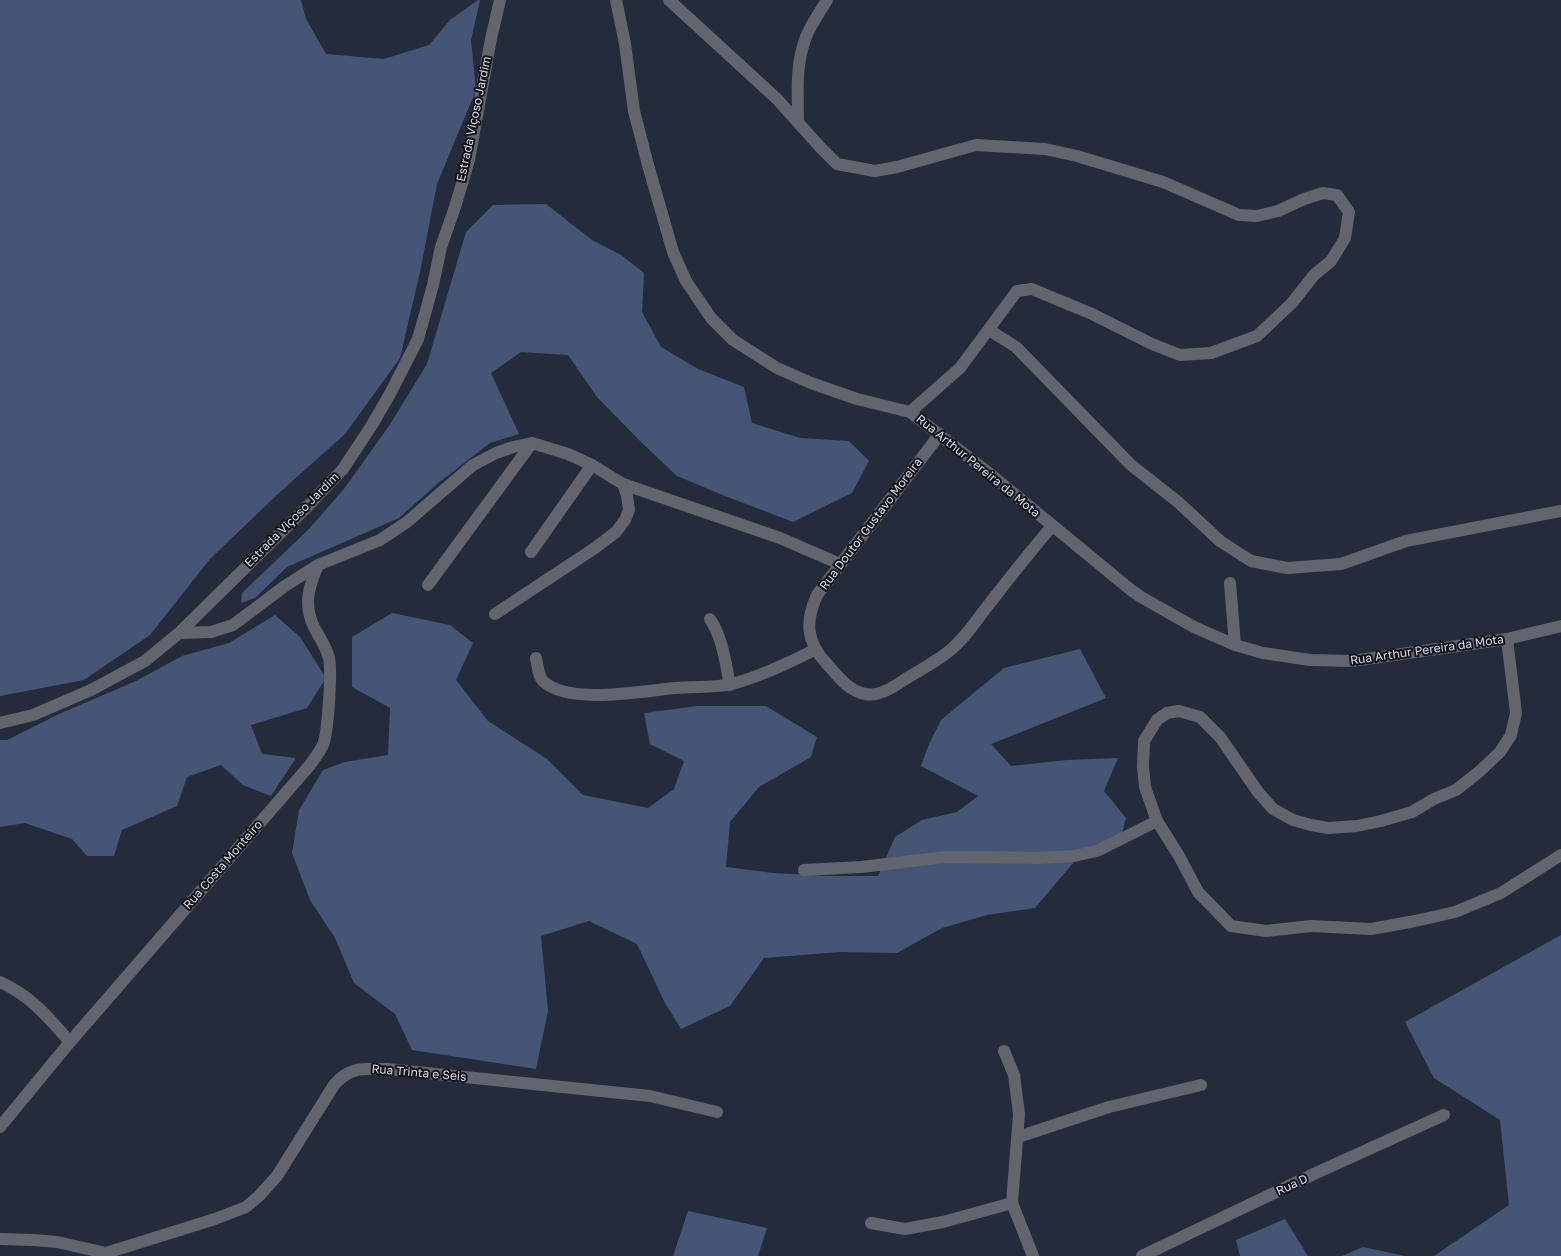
<!DOCTYPE html>
<html>
<head>
<meta charset="utf-8">
<style>
	body { margin:0 }
	canvas { display:block; background:#242b3a }
</style>
</head>
<body>
<canvas width="1561" height="1256"></canvas>
<script>
const ctx = document.querySelector('canvas').getContext('2d');
ctx.lineJoin = 'round';
function fill(path, color) { ctx.fillStyle = color; ctx.fill(path, 'evenodd'); }
function strokePath(path, color, width, dash) { ctx.strokeStyle = color; ctx.lineWidth = width; ctx.lineCap = dash ? 'butt' : 'round'; ctx.setLineDash(dash || []); ctx.stroke(path); }
function drawText(font, color, halo, rows, align = 'center') {
  ctx.font = font + ' "Golos Text",sans-serif'; ctx.lineWidth = 4; ctx.setLineDash([]); ctx.textBaseline = 'middle'; ctx.strokeStyle = halo; ctx.fillStyle = color; for (const [text, x, y, turn = 0] of rows) {
    ctx.save(); ctx.translate(x, y); ctx.rotate((+turn || 0) * Math.PI / 180); ctx.textAlign = isNaN(turn) ? turn : align; if (halo) ctx.strokeText(text, 0, 0); ctx.fillText(text, 0, 0); ctx.restore();
  }
}
const green = new Path2D(`
	M0 0H301L306 19 326 54 384 59 429 45 450 20 478 0H480L471 40 476 90 437 184 420 272 400 358 345 434 279 493 210 559 150 635 84 680 0 696Z
	M546 204 592 240 621 255 644 273 642 312 661 347 698 369 744 387 752 423 800 438 849 441 869 461 852 493 793 522 725 496 677 476 641 442 597 397 568 355 521 352 491 373 519 434 490 443 437 484 399 518 287 567 255 598 241 603 242 593 309 529 344 489 389 426 427 364 466 232 493 205Z
	M392 613 450 625 473 643 456 680 488 721 547 759 583 795 648 808 674 789 684 761 650 744 644 713 698 706H766L817 737 811 757 759 787 730 822 726 867 773 873 829 876H878L895 837 922 820 957 812 978 796 921 766 929 744 941 720 1004 668 1080 649 1106 698 991 744 1011 766 1067 760 1118 758 1104 791 1126 818 1122 834 1079 856 1035 908 987 915 942 928 897 953 840 952 764 958 730 1006 681 1029 665 1003 637 944 589 921 541 936 548 1011 536 1069 412 1050 395 1014 354 983 335 938 310 900 292 853 299 810 323 770 345 762 388 755 390 708 352 687V637Z
	M275 615 300 637 326 678 307 708 251 725 262 754 296 758 271 796 243 785 221 765 187 777 177 806 122 830 114 856H87L72 839 25 823 0 827V740H7L59 714 136 681 182 656 229 643Z
	M1561 935V1256H1434L1509 1205 1500 1120 1434 1078 1405 1022Z
	M688 1211 767 1228 758 1256H673Z
	M1285 1219 1308 1256H1240L1236 1240Z
	M1363 1247 1405 1256H1342Z`);
const minor = new Path2D(`
	M616 0 625 44 634 111 648 165 673 252 686 281 711 318 733 340 777 368 811 383 857 399 910 412 985 470 1131 590 1141 597 1194 627 1235 645 1263 653 1310 660 1352 661 1507 639 1561 626
	M669 0 777 99 820 147 837 164 875 171 897 167 976 145 1045 149 1077 156 1163 182 1239 215 1257 216 1278 211 1304 199 1323 193 1337 195 1349 212 1345 238 1331 261 1314 275 1292 303 1257 336 1211 353 1180 355 1152 344 1092 314 1032 289 1017 291 960 368 910 412
	M798 122C798 93 795 65 806 37 811 24 820 12 827 0
	M989 330 1016 347 1131 465 1178 502 1220 541 1251 561 1287 568 1341 564 1406 541 1561 511
	M940 434 817 595C805 622 806 642 827 664 838 676 848 691 865 694 880 697 895 686 907 678 921 670 935 662 948 652 965 639 977 619 990 603 1010 577 1031 551 1052 526
	M623 484 780 538 840 564
	M531 552 592 465
	M1230 583 1235 645
	M428 585 532 443
	M710 619C723 639 725 661 730 685
	M179 633 211 632 233 625 285 586 318 565 380 540 407 522 473 465 496 453 513 447 532 443 568 454 592 465 623 484 627 495 629 510 625 520 616 532 595 548 495 614
	M1507 639 1516 713 1511 735 1500 752 1480 771 1456 790 1434 799 1412 812 1381 821 1357 826 1328 828 1311 825 1293 820 1273 809 1258 792 1220 737 1200 717 1179 711 1167 713 1157 720 1144 741 1143 766 1145 787 1157 821 1179 856 1198 892 1231 926 1266 931 1311 926 1371 929 1415 921 1455 912 1501 893 1561 855
	M536 658C538 666 538 677 544 682 571 705 642 691 675 688 693 686 715 688 732 684 762 676 789 663 816 649
	M0 723 33 715 91 690 145 661 179 633 308 506 343 469 372 425 391 392 418 339 433 285 441 247 455 207 469 160 491 39 500 0
	M804 870 861 867 946 857 1041 858 1074 856 1097 851 1157 821
	M0 982C31 996 48 1017 70 1042
	M1004 1051 1014 1075 1019 1114 1012 1203 1033 1256
	M0 1127 70 1042 310 765C315 758 322 749 324 742 328 728 332 672 329 658 326 646 319 637 314 627 303 605 309 586 318 565
	M1018 1137 1109 1107 1201 1085
	M871 1223 905 1229 943 1222 1012 1203
	M0 1239 33 1240 57 1242 106 1253 109 1256
	M106 1253 215 1219 246 1207 259 1196 277 1176 334 1085C350 1066 364 1069 387 1069L650 1096 717 1112
	M1142 1256 1316 1173 1444 1115`);
const streetNames = [
	["Estrada Viçoso Jardim",474,119,-78],
	["Rua Arthur Pereira da Mota",978,466,39],
	["Estrada Viçoso Jardim",292,520,-45],
	["Rua Doutor Gustavo Moreira",871,524,-53],
	["Rua Arthur Pereira da Mota",1427,650,-8],
	["Rua Costa Monteiro",223,865,-49],
	["Rua Trinta e Seis",419,1073,5],
	["Rua D",1292,1185,-25]
];
fill(green, '#465575');
strokePath(minor, '#61656d', 12);
drawText('12px', '#d9dee8', '#11141a', streetNames);
</script>
</body>
</html>
